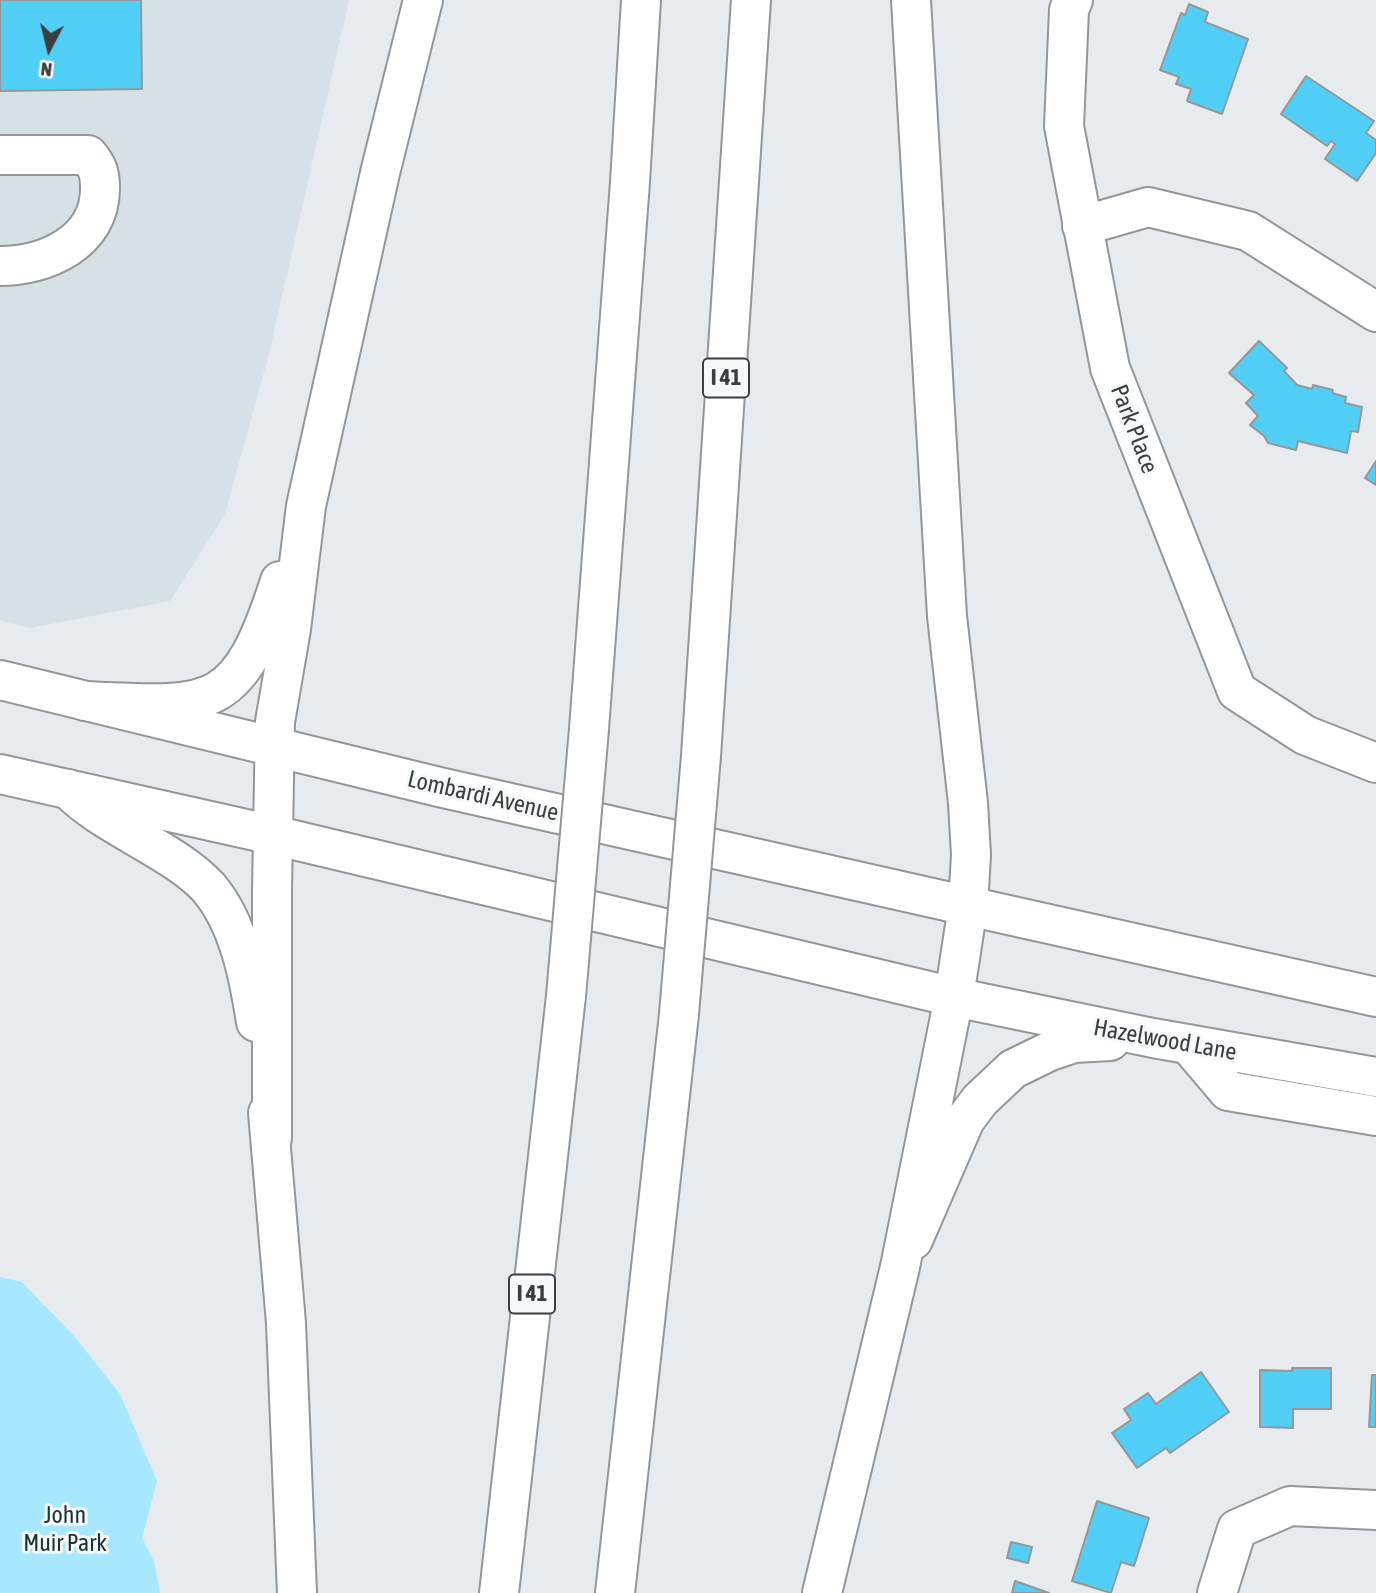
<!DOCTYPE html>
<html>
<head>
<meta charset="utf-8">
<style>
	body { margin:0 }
	#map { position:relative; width:1376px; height:1593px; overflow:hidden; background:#e8ebed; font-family:"Asap Condensed",sans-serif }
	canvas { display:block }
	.north { position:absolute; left:14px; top:14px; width:70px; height:70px; -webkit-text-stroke:5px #f5f9fa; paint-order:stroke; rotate:187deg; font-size:19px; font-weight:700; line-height:28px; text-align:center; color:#3c3d3e }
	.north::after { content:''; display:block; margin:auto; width:24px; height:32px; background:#3c3d3e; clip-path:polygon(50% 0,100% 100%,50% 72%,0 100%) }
</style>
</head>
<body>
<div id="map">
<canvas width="1376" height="1593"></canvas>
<div class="north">N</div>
</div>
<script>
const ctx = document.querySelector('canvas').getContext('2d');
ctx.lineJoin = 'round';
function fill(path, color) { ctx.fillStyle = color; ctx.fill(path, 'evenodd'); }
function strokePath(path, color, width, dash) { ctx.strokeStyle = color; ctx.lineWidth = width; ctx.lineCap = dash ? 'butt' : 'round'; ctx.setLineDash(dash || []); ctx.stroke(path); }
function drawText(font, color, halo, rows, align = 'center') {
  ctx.font = font + ' "Asap Condensed",sans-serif'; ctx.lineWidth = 6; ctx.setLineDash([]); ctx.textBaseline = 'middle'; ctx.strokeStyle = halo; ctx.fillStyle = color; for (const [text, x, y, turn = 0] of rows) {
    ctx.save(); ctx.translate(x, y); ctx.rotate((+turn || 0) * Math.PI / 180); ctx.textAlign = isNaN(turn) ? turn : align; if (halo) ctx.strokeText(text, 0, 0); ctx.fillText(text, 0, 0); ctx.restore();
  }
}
const built = new Path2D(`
	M0 0H349L269 354 225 514 170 601 30 628 0 620Z`);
const green = new Path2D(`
	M0 1277 22 1282 75 1337 120 1394 157 1481 142 1538 154 1561 160 1593H0Z`);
const building = new Path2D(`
	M0 0H141L142 89 0 91Z
	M1189 4 1208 12 1205 22 1248 39 1222 114 1187 101 1191 89 1176 84 1179 77 1160 70 1181 13 1185 15Z
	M1306 76 1374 121 1366 133 1376 140V153L1357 181 1325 159 1335 144 1331 141 1327 146 1281 114Z
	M1259 341 1287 368 1284 371 1297 385 1312 389 1313 385 1333 390 1332 393 1346 397 1345 403 1362 407 1358 432 1351 431 1347 453 1298 441 1296 450 1268 443 1264 436 1250 425 1258 416 1246 403 1254 395 1229 373Z
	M1376 461V485L1365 478Z
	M1292 1368H1331V1409H1293V1428L1260 1427V1370L1292 1371Z
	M1201 1372 1229 1412 1170 1453 1166 1448 1137 1468 1112 1433 1131 1420 1124 1409 1148 1393 1156 1404Z
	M1372 1375H1376V1427H1369Z
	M1097 1501 1149 1518 1134 1566 1121 1562 1111 1593 1072 1581Z
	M1011 1542 1032 1547 1028 1563 1007 1558Z
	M1015 1581 1049 1593H1012Z`);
const minor = new Path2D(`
	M1073 0 1069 10 1064 126 1110 368 1237 691 1305 735 1376 763
	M0 155H88C98 167 100 173 100 189 100 242 46 266 0 266
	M1082 226 1148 207 1248 231 1376 312
	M968 906 1376 997
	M954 997 1153 1038 1376 1077
	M1189 1045 1228 1091 1376 1116
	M913 1240 965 1120 980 1100 1013 1069 1050 1051 1074 1043 1110 1041
	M1217 1593 1237 1529 1290 1506 1376 1510`);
const major = new Path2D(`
	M0 680 439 787 968 906
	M0 774 273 835 954 997`);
const highway = new Path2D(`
	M85 701C213 707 238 712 280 581
	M589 729 630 182 641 0
	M701 756 751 0
	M68 789C91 812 119 826 147 843 169 856 191 869 208 887 239 923 249 977 256 1022
	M268 1113 286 1323 297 1593
	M272 1138V891L275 722 291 629 306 506 380 173 423 0
	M499 1593 566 996
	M615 1593 679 1014
	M822 1593 900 1267 954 997 968 906 971 855 968 803 947 616 911 0`);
const highwayBridge = new Path2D(`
	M566 996 589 729
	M679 1014 701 756`);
const shields = [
	[726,378,46],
	[532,1294,46]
];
const shieldNames = [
	["I 41",726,378],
	["I 41",532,1294]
];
const streetNames = [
	["Park Place",1134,429,69],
	["Lombardi Avenue",483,796,13],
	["Hazelwood Lane",1165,1040,10]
];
const parkNames = [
	["John",65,1515],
	["Muir Park",65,1543]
];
fill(built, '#d5e1e5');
fill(green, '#a8e8fe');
fill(building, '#52cff6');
strokePath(building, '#949899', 2);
strokePath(minor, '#949799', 42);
strokePath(major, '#949799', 42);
strokePath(highway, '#949799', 42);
strokePath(minor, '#fff', 38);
strokePath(major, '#fff', 38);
strokePath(highway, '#fff', 38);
strokePath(highwayBridge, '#949799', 42, []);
strokePath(highwayBridge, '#fff', 38);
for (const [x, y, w] of shields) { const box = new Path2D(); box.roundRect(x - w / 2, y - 19.5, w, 39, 5); ctx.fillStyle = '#f5f9fa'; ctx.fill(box); strokePath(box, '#3c3d3e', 2); }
drawText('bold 23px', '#3c3d3e', null, shieldNames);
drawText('24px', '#3c3d3e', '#f5f9fa', streetNames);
drawText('24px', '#1b3138', '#f5f9fa', parkNames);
</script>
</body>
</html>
